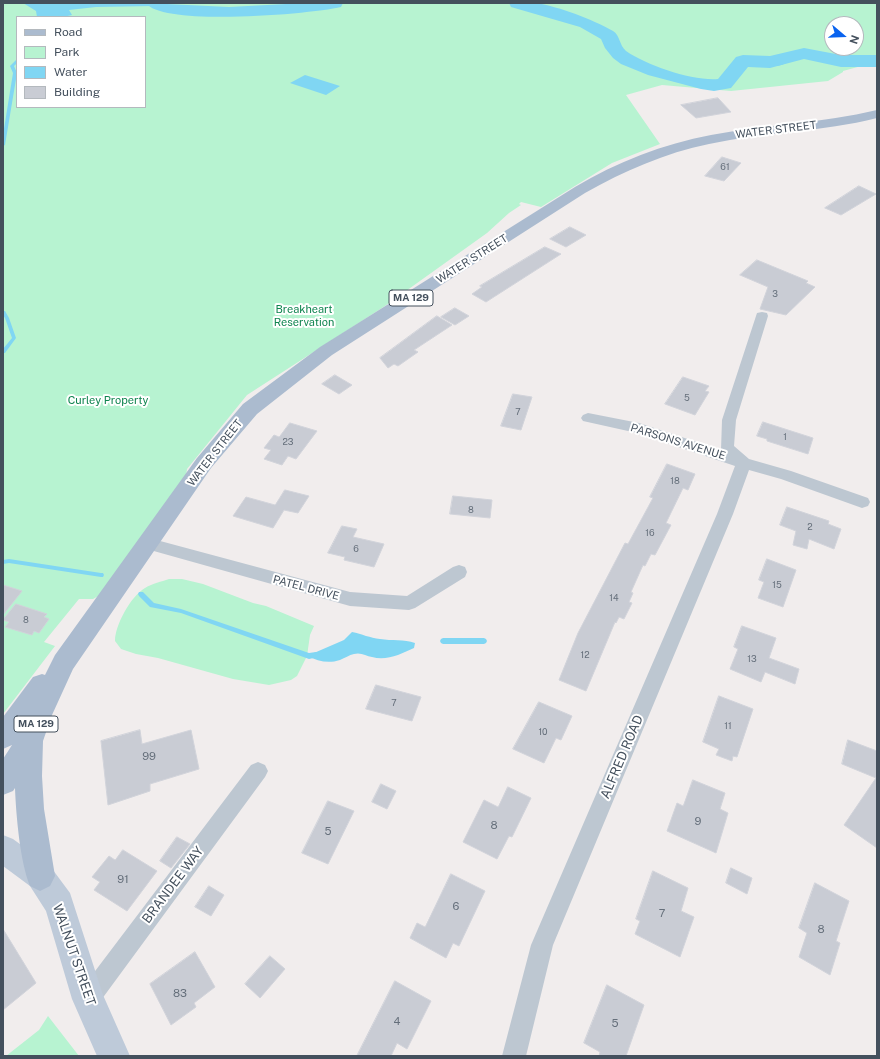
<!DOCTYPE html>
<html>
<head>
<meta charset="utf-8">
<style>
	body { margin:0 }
	#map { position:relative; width:880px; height:1059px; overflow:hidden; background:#f1eded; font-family:"Public Sans",sans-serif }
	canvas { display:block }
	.frame { position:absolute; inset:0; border:4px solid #44505d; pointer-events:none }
	.legend { position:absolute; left:16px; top:16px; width:130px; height:92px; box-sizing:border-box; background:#fff; border:1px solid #b4b9be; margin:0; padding:5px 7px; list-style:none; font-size:12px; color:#44505d }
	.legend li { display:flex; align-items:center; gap:8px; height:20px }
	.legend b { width:20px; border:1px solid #b4b9be }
	.north { position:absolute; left:824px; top:16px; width:40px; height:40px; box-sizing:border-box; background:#fff; border:1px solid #b4b9be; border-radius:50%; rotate:109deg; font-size:11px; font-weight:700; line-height:16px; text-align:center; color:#44505d }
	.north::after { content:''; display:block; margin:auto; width:14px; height:18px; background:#0963ef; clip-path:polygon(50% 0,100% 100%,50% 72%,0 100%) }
</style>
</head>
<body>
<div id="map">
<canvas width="880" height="1059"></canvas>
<div class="frame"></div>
<ul class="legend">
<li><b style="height:5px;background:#abbbcf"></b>Road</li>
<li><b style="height:11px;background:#b7f3d1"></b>Park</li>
<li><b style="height:11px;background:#80d6f3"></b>Water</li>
<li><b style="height:11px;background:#c9ccd4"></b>Building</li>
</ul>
<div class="north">N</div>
</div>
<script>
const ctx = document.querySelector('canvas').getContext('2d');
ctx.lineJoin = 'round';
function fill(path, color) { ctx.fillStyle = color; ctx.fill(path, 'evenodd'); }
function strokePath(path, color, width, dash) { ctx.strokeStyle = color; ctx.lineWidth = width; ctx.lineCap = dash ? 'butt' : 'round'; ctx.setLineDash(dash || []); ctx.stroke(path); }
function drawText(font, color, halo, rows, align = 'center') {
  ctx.font = font + ' "Public Sans",sans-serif'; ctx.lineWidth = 4; ctx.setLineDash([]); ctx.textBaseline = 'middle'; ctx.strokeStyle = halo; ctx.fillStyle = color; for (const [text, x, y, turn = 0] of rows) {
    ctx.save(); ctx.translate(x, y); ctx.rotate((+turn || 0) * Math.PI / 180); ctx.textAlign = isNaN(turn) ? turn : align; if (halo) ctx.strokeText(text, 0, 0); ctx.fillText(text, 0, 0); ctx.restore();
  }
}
const green = new Path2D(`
	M3 3H877V64L865 65 843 71V72L828 81 731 91 662 85 626 95 660 144 612 163 541 207 521 202 519 204 521 205 509 213 487 233 385 306 247 395 187 469 186 476 111 589 93 599H79L44 642 55 646 3 714ZM17 17H145V107H17ZM832 24H856V48H832Z
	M169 579H182L203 584 253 603 266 606 314 626 310 635 307 656 297 676 291 680 269 685 233 679 158 658 136 654 121 649 115 641C115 625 131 596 145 588 153 583 161 582 169 579Z
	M48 1016 79 1056H6L39 1030Z`);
const water = new Path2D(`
	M23 3H166C176 11 208 8 221 7 201 13 173 19 154 6L96 7 69 10 72 15 63 17H37L36 11Z
	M792 52 804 53 790 58C782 72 763 64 750 61H759Z
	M305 75 340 86 326 95 290 83Z
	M352 632C362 634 370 638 380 639 392 641 404 639 415 643L414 648C401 654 387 661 372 657 366 656 361 652 354 654 349 655 345 658 340 660 328 664 318 661 307 656L344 640Z`);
const stream = new Path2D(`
	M16 60H17V63L14 66 17 73 5 145 3 146V135L13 73 10 66Z
	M3 311H5L9 318 16 338 5 353H3V349L12 338 5 318 3 315Z
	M9 559 101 573H103L104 575 103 577H101L9 563 3 564V560Z
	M139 592H143L154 603 181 609 309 653 316 652 318 653 319 655 318 657 309 659 181 613 150 607 139 596 138 594Z
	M443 638H484L486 639 487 641 486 643 484 644H443L441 643 440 641 441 639Z`);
const river = new Path2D(`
	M146 3 229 7 305 3H343L341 7C312 14 162 27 146 3Z
	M509 3C517 3 527 2 536 3 560 7 592 19 613 31 620 35 619 45 626 51 648 66 692 81 718 79L736 57 743 55 770 56 804 48 841 55H877V67H841L804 59 770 68 748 67 731 88 714 91 701 89 648 75 621 64 613 58 605 48 601 39 580 27 511 7Z`);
const building = new Path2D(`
	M718 98 731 112 696 118 681 105Z
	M722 157 741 163 724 181 705 176Z
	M859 186 876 194 841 215 825 208Z
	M570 227 586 235 566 247 550 239Z
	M545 247 561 254 486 302 472 294 482 287 480 286Z
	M757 260 808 281 806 283 815 287 786 315 760 309 768 287 740 275Z
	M455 308 469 316 455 325 441 317Z
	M437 316 452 325 414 350 418 352 398 366 394 364 388 368 380 358Z
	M335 375 352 385 339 394 322 384Z
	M683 377 709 386 705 391 709 392 695 415 665 404Z
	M513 394 532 397 521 430 501 426Z
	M763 422 813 438 808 454 767 441V439L757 436Z
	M290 423 317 431 296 459 288 456 282 465 264 459 271 450 264 448 274 435 279 437Z
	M667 464 695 474 688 490 683 488 666 523 671 525 655 555 651 554 645 566 643 565 631 592 633 593 629 602 632 603 624 619 619 617 616 623 615 622 586 691 559 680 578 633 625 543 628 544 653 498 650 497Z
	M285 490 309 496 298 513 284 510 273 528 233 516 246 497 275 505Z
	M453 496 492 500 490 518 450 514Z
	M787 507 829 521 828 524 841 529 834 549 809 539 807 549 793 545 796 531 780 525Z
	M342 526 357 529 353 537 384 544 374 567 344 560 345 557 328 553Z
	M767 559 796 570 783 607 758 598 764 582 759 580Z
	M3 585 22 591 3 615Z
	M16 604 47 614 44 617 49 619 39 633 34 631 32 635 5 627 9 622 3 620Z
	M742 626 776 638 769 658 799 669 795 684 765 672 761 682 730 669 738 649 734 647Z
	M376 685 421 697 412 721 366 709Z
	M719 696 753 709 737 757 733 756 732 761 716 755 719 749 703 742Z
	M539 702 572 716 561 740 556 738 544 763 513 749Z
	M140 730 142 744 191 730 199 769 150 784V791L108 805 101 741Z
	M848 740 877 751V848L844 825 876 778 842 764Z
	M693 780 725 793 720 809 728 813 716 853 667 831 677 803 683 806Z
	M381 784 396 791 387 809 372 802Z
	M508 787 531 798 512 837 509 836 497 859 463 842 484 800 498 807Z
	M328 801 354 811 328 864 302 853Z
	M177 837 190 844 171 868 160 861Z
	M123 850 157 871 127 911 94 890 100 882 92 877 109 856 115 860Z
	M731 868 752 878 747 894 726 883Z
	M653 871 688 888 681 911 694 917 680 957 635 934 640 921 636 919Z
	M451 874 485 891 459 946 453 943 446 958 410 938 417 923 425 927Z
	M815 883 849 901 836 941 840 943 830 975 799 957 807 933 799 928Z
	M209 886 224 895 211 916 195 907Z
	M3 929 36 983 3 1010Z
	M195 952 215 987 194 1003 196 1007 171 1025 150 984Z
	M270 956 285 969 260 998 245 984Z
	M395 981 431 1001 407 1049 397 1043 391 1056H357Z
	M607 985 644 1005 626 1056H599L600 1052 584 1043Z`);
const street = new Path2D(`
	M762 312 767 313 768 316 736 420 734 446 749 459 791 471 868 498 870 502 868 506 862 508 781 479 749 470 733 514 553 945 526 1056H502L531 945 717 514 735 466 637 433 583 421 581 418 583 415 588 413 639 423 721 450 722 420 756 316 757 313Z
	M149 538 350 592 407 596 453 567 459 565 465 567 467 572 465 577 415 608 409 610 350 606 143 548 141 544 143 540Z
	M258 762 265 765 268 771 265 777 96 1007 88 1011 80 1007 76 999 80 991 251 765Z`);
const secondary = new Path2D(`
	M3 835 13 839 50 866 70 893 103 995 130 1056H97L72 999 46 911 30 886 3 866Z`);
const primary = new Path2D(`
	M877 110V118C822 132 765 132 709 144 665 153 624 171 585 193L332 355 257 414 211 468 73 669 52 715 43 741 42 776 44 809 55 876 50 886 40 891 30 886C20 862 16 815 15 788L13 791 3 795V759L12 745 3 749V717L33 677 42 674 45 675 55 655 197 458 243 404 320 347 575 187C617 162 663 144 711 135 766 125 822 123 877 110Z`);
const numberNames = [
	["61",725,167],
	["3",775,294],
	["5",687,398],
	["7",518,412],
	["1",785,437],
	["23",288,442],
	["18",675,481],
	["8",471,510],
	["2",810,527],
	["16",650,533],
	["6",356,549],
	["15",777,585],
	["14",614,598],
	["8",26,620],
	["12",585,655],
	["13",752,659],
	["7",394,703],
	["11",728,726],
	["10",543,732]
];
const shields = [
	[411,298,44],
	[36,724,44]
];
const shieldNames = [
	["MA 129",411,298],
	["MA 129",36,724]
];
const streetNames = [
	["WATER STREET",776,130,-7],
	["WATER STREET",472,259,-32],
	["PARSONS AVENUE",678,442,17],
	["WATER STREET",215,453,-52],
	["PATEL DRIVE",306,588,15]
];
const parkNames = [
	["Breakheart",304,310],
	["Reservation",304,323],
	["Curley Property",108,401]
];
const nearNumbernames = [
	["99",149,757],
	["9",698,822],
	["8",494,826],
	["5",328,832],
	["91",123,880],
	["6",456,907],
	["7",662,914],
	["8",821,930],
	["83",180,994],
	["4",397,1022],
	["5",615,1024]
];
const nearStreetnames = [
	["ALFRED ROAD",622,757,-67],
	["BRANDEE WAY",173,885,-53],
	["WALNUT STREET",74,955,71]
];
fill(green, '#b7f3d1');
fill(water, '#80d6f3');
fill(stream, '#80d6f3');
fill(river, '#80d6f3');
fill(building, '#c9ccd4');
strokePath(building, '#d1d3da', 1);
fill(street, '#bdc7d1');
fill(secondary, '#becad9');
fill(primary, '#abbbcf');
drawText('9px', '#656f7b', null, numberNames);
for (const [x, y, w] of shields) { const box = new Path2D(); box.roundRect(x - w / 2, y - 8, w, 16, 3); ctx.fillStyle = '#fff'; ctx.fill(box); strokePath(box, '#44505d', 1); }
drawText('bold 10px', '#44505d', null, shieldNames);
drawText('11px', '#44505d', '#fff', streetNames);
drawText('11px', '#0f844f', '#fff', parkNames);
drawText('11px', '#656f7b', null, nearNumbernames);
drawText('13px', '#44505d', '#fff', nearStreetnames);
</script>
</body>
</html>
